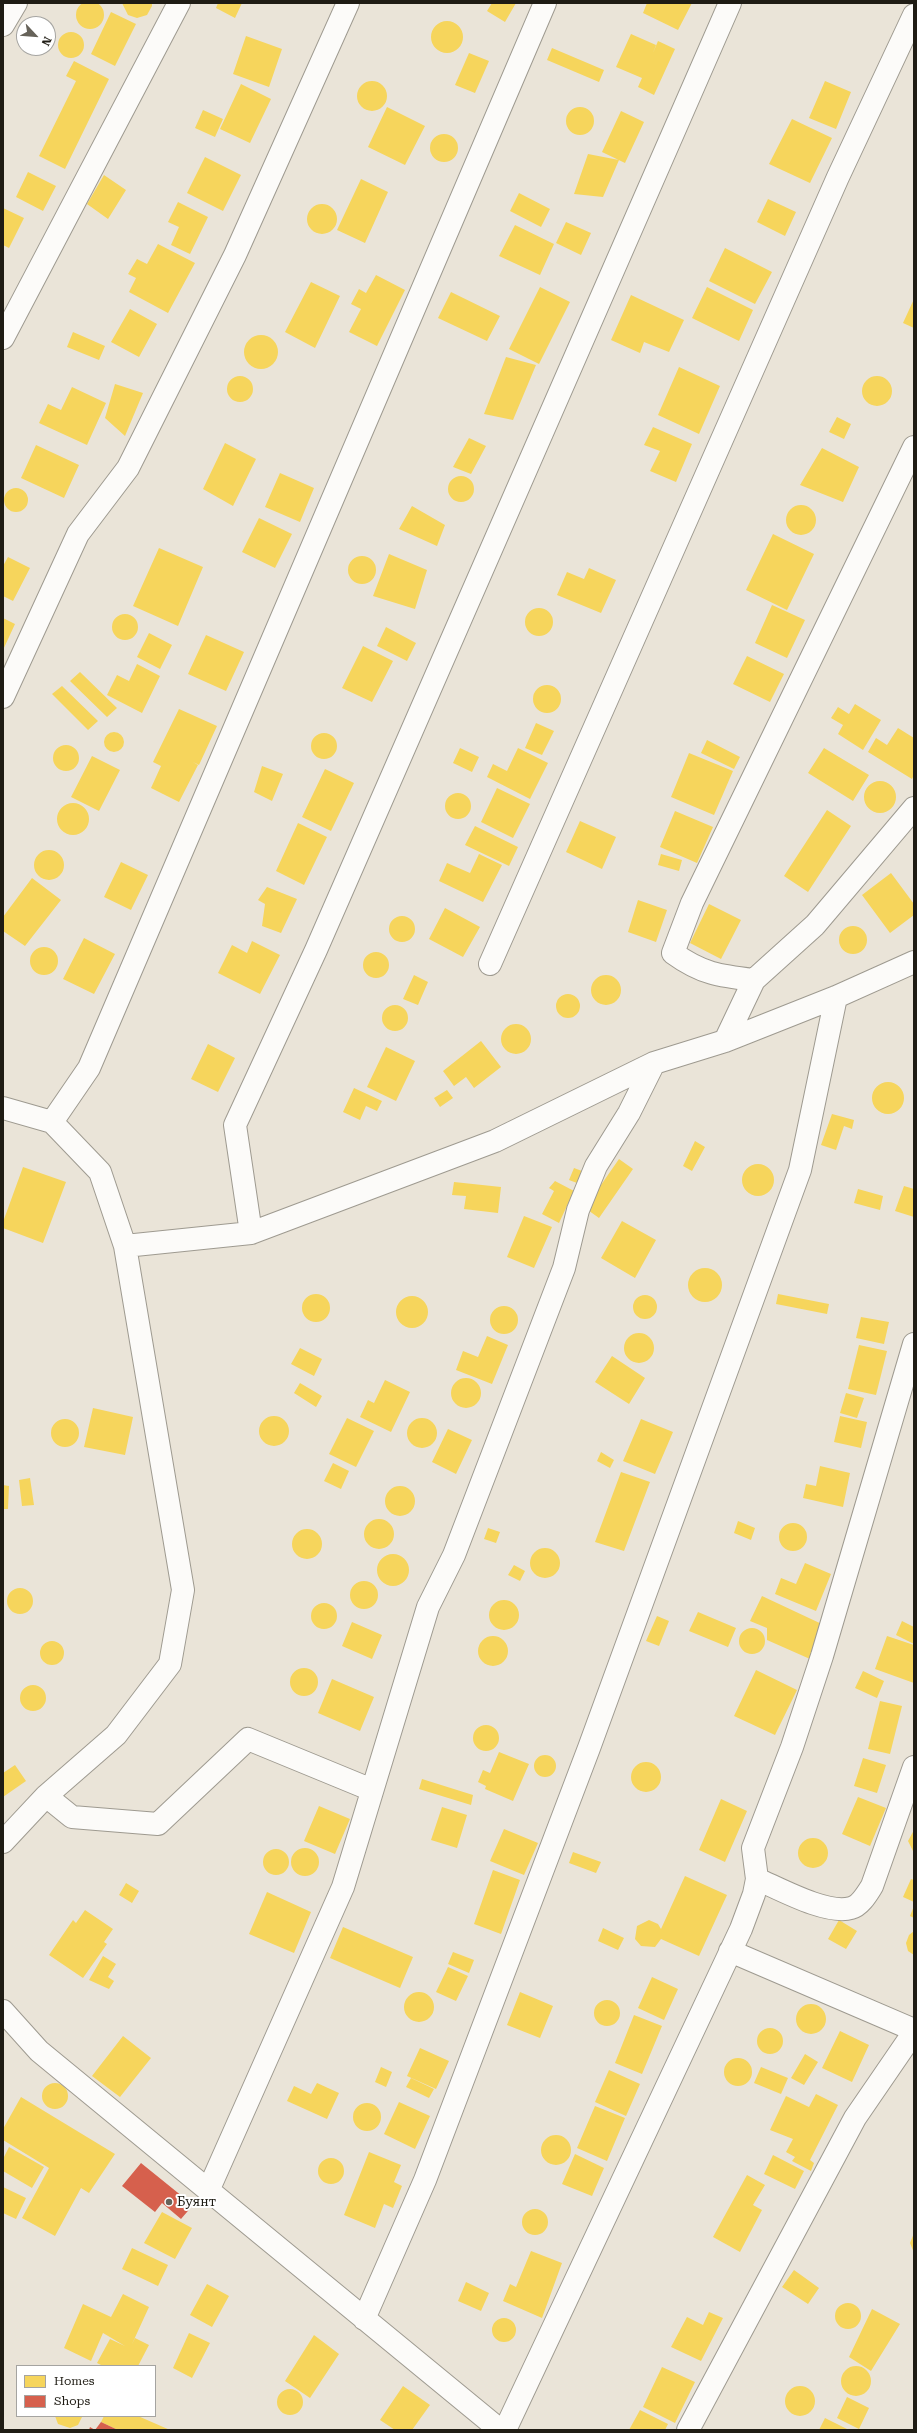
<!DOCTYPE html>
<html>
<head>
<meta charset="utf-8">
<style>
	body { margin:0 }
	#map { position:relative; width:917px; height:2433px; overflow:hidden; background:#eae4d8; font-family:"Roboto Serif",serif }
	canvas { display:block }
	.frame { position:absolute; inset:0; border:4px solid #1f1c14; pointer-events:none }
	.legend { position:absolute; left:16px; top:2365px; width:140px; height:52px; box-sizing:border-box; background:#fff; border:1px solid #a5a4a1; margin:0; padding:5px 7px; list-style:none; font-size:12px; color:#1f1c14 }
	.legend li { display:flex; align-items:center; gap:8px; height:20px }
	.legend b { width:20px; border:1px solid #a5a4a1 }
	.north { position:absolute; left:16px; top:16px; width:40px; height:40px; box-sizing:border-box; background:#fff; border:1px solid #a5a4a1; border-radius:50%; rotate:116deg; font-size:11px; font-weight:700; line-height:16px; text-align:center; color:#1f1c14 }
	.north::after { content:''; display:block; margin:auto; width:14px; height:18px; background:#666259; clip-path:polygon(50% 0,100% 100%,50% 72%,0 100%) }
</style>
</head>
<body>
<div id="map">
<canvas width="917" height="2433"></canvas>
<div class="frame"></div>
<ul class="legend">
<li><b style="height:11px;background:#f6d55c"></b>Homes</li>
<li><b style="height:11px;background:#d6604d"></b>Shops</li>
</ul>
<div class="north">N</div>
</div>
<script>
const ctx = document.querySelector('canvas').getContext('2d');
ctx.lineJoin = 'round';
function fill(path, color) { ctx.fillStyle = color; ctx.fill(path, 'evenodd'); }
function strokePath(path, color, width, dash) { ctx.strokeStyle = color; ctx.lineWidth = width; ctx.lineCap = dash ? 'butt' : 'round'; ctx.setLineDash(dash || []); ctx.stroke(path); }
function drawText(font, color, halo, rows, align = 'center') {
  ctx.font = font + ' "Roboto Serif",serif'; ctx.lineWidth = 4; ctx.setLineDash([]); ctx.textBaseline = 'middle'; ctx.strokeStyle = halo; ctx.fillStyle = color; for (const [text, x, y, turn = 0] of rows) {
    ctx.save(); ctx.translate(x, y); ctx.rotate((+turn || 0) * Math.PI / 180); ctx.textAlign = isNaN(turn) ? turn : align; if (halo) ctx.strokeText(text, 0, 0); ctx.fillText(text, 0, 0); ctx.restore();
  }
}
const homes = new Path2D(`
	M76 15a14 14 0 1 1 28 0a14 14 0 1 1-28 0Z
	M122 3H152V6L147 15 137 18 128 15Z
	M218 3H242L235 18 216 8Z
	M492 3H516L505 22 487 11Z
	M647 3H692L678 30 643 13Z
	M111 12 136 24 115 66 91 54Z
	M431 37a16 16 0 1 1 32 0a16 16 0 1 1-32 0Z
	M58 45a13 13 0 1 1 26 0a13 13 0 1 1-26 0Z
	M631 34 656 45 653 53 658 41 675 49 654 95 638 87 642 78 616 67Z
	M246 36 282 49 269 87 233 74Z
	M552 48 604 70 599 82 547 60Z
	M469 53 489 61 475 93 455 85Z
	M74 61 109 79 65 169 39 156 76 81 66 76Z
	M825 81 851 92 836 129 809 118Z
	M357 96a15 15 0 1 1 30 0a15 15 0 1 1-30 0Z
	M241 84 271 99 250 143 220 129Z
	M566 121a14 14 0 1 1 28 0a14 14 0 1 1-28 0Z
	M387 107 425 126 405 165 368 147Z
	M203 110 223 119 215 137 195 128Z
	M621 111 644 122 625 163 602 152Z
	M792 119 832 138 810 183 769 164Z
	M430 148a14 14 0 1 1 28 0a14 14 0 1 1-28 0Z
	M588 154 619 160 603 197 574 194Z
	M205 157 241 175 223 211 187 193Z
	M28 172 56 186 43 211 16 197Z
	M104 175 126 190 108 219 87 204Z
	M361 179 388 192 365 243 337 230Z
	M519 193 550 209 541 227 510 211Z
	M768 199 796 212 785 236 757 222Z
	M178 202 208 217 190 254 171 245 179 227 168 222Z
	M307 219a15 15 0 1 1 30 0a15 15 0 1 1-30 0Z
	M3 208 24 218 9 248 3 245Z
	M566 222 591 233 581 255 556 243Z
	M515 225 554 244 540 275 499 256Z
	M158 244 195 263 168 313 129 292 136 278 128 274 137 259 147 264Z
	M725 248 772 272 755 304 709 281Z
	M376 275 405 290 377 346 349 332 361 309 351 304 359 289 366 293Z
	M311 282 340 296 315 348 285 332Z
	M540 287 570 302 539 364 509 349Z
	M707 287 753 310 739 341 692 318Z
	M451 292 500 316 487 341 438 318Z
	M631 295 684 320 669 352 644 342 640 353 611 340Z
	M914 299V328L903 323Z
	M130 309 157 324 139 357 111 342Z
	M73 332 105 346 99 360 67 347Z
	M244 352a17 17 0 1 1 34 0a17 17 0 1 1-34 0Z
	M506 357 536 365 513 420 484 414Z
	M679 367 720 386 699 434 658 415Z
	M227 389a13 13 0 1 1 26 0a13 13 0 1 1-26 0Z
	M862 391a15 15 0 1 1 30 0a15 15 0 1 1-30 0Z
	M115 384 143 393 125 436 105 418Z
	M72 387 106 403 87 445 39 423 48 404 61 410Z
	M837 417 851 424 844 439 829 432Z
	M653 427 692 444 676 482 650 471 660 451 644 445Z
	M469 438 486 446 471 474 453 467Z
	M225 443 256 459 233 506 203 489Z
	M36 445 79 465 64 498 21 478Z
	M822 448 859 467 843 502 800 485Z
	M280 473 314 488 300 522 265 507Z
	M448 489a13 13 0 1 1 26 0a13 13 0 1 1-26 0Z
	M4 500a12 12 0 1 1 24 0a12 12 0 1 1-24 0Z
	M786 520a15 15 0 1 1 30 0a15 15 0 1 1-30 0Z
	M412 506 445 525 437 546 399 529Z
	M259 518 292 534 275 568 242 552Z
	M773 534 814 554 787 610 746 590Z
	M159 548 203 567 178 626 133 606Z
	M389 554 427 570 415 609 373 596Z
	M348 570a14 14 0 1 1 28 0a14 14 0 1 1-28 0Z
	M8 557 30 568 13 601 3 596V566Z
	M589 568 616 580 601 613 557 595 567 572 584 579Z
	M772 605 805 620 787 658 755 643Z
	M525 622a14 14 0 1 1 28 0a14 14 0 1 1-28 0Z
	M112 627a13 13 0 1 1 26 0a13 13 0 1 1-26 0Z
	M3 618 15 624 3 650Z
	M386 627 416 643 407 661 377 646Z
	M149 633 172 645 160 669 137 657Z
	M206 635 244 652 226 691 188 674Z
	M363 646 393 661 372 702 342 688Z
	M747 656 784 674 770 702 733 684Z
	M137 664 160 676 142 713 107 695 117 675 129 681Z
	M80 672 117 708 107 717 70 681Z
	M533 699a14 14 0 1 1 28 0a14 14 0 1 1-28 0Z
	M62 686 98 721 88 730 52 694Z
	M855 704 881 720 863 750 838 734 843 725 831 718 838 707 849 714Z
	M179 709 217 726 199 765 193 762 198 765 179 802 151 788 161 766 153 762Z
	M536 723 554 731 542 755 525 748Z
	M898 728 914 738V775L912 779 868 752 876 738 887 745Z
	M104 742a10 10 0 1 1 20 0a10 10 0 1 1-20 0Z
	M311 746a13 13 0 1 1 26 0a13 13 0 1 1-26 0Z
	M707 740 740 757 734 769 701 753Z
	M53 758a13 13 0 1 1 26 0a13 13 0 1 1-26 0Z
	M460 748 479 757 472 772 453 763Z
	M518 748 548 763 530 799 487 777 493 764 507 771Z
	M824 748 869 775 853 801 808 773Z
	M689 753 733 771 714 815 671 797Z
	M92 756 120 770 99 811 71 797Z
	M262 766 283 774 272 801 254 792Z
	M325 769 354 783 331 831 302 817Z
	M864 797a16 16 0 1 1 32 0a16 16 0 1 1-32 0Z
	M497 788 530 804 513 838 481 822Z
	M445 806a13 13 0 1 1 26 0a13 13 0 1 1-26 0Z
	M57 819a16 16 0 1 1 32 0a16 16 0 1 1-32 0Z
	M827 810 851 826 808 892 784 876Z
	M675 811 713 827 697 863 660 847Z
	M580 821 616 837 602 869 566 852Z
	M298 823 327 837 304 885 276 871Z
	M475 826 518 847 509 866 465 845Z
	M34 865a15 15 0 1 1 30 0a15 15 0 1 1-30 0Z
	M479 854 502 865 483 902 439 881 447 863 470 873Z
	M661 854 682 860 679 871 658 865Z
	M121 862 148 875 131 910 104 897Z
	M891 873 914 904V915L890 933 862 895Z
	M32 878 61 900 25 946 3 931V917Z
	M267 887 297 899 281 933 262 926 265 904 258 900Z
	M638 900 667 910 656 942 628 932Z
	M709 904 741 920 721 959 690 943Z
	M445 908 480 927 463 957 429 939Z
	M389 929a13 13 0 1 1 26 0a13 13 0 1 1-26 0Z
	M839 940a14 14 0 1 1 28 0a14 14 0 1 1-28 0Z
	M84 938 115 954 94 994 63 979Z
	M252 941 280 955 260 994 218 973 232 945 247 953Z
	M30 961a14 14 0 1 1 28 0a14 14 0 1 1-28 0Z
	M363 965a13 13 0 1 1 26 0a13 13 0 1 1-26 0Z
	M414 975 428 982 418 1005 403 999Z
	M591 990a15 15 0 1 1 30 0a15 15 0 1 1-30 0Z
	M556 1006a12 12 0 1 1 24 0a12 12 0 1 1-24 0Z
	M382 1018a13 13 0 1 1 26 0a13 13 0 1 1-26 0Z
	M501 1039a15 15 0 1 1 30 0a15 15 0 1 1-30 0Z
	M481 1041 501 1067 474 1088 466 1077 454 1086 443 1071Z
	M208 1044 235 1058 218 1092 191 1079Z
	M386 1047 415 1061 396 1101 367 1087Z
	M872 1098a16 16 0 1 1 32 0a16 16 0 1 1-32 0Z
	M354 1088 382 1101 377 1111 366 1106 360 1120 343 1112Z
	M447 1090 453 1098 440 1107 434 1098Z
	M832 1114 854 1120 852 1129 844 1126 836 1150 821 1145Z
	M695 1141 705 1147 692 1171 683 1166Z
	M619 1159 633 1169 599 1218 585 1208Z
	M742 1180a16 16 0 1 1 32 0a16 16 0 1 1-32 0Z
	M23 1167 66 1182 43 1243 3 1228V1222Z
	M574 1168 582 1171 577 1183 569 1180Z
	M555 1181 574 1191 559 1223 542 1214 554 1191 549 1188Z
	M454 1182 501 1187 498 1213 464 1209 466 1196 452 1195Z
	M904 1186 914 1189V1217L895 1211Z
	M858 1189 883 1196 880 1210 854 1203Z
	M524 1216 552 1227 534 1268 507 1257Z
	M622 1221 656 1240 635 1278 601 1258Z
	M688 1285a17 17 0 1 1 34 0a17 17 0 1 1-34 0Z
	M778 1294 829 1304 827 1314 776 1304Z
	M302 1308a14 14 0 1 1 28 0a14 14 0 1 1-28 0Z
	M633 1307a12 12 0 1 1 24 0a12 12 0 1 1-24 0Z
	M396 1312a16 16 0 1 1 32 0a16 16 0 1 1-32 0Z
	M490 1320a14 14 0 1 1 28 0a14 14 0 1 1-28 0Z
	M861 1317 889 1322 884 1344 856 1338Z
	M624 1348a15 15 0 1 1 30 0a15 15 0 1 1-30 0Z
	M487 1336 508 1345 492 1384 456 1370 463 1351 478 1357Z
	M859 1345 887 1351 876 1395 848 1389Z
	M300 1348 322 1359 314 1376 291 1364Z
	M612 1356 645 1378 629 1404 595 1382Z
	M451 1393a15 15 0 1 1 30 0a15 15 0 1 1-30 0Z
	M385 1380 410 1392 391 1432 360 1417 368 1400 374 1403Z
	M300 1383 322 1396 316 1407 294 1393Z
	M846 1393 864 1398 857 1418 840 1413Z
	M93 1408 133 1417 125 1455 84 1447Z
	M259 1431a15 15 0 1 1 30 0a15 15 0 1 1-30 0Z
	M840 1416 867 1422 861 1448 834 1442Z
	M407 1433a15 15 0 1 1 30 0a15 15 0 1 1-30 0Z
	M347 1418 374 1431 356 1467 329 1454Z
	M641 1419 673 1432 655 1474 623 1461Z
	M51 1433a14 14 0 1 1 28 0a14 14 0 1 1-28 0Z
	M448 1429 472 1440 456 1474 432 1462Z
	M601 1452 614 1460 610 1468 597 1461Z
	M333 1463 349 1471 341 1489 324 1481Z
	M820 1466 850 1473 843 1507 803 1498 806 1484 816 1486Z
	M621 1472 650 1482 624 1551 595 1542Z
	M30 1478 34 1505 22 1506 19 1480Z
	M3 1485 9 1486 8 1509H3Z
	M385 1501a15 15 0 1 1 30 0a15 15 0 1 1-30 0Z
	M364 1534a15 15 0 1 1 30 0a15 15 0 1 1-30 0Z
	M738 1521 755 1528 751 1540 734 1533Z
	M779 1537a14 14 0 1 1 28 0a14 14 0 1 1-28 0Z
	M488 1528 500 1532 496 1543 484 1539Z
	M292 1544a15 15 0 1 1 30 0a15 15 0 1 1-30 0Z
	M530 1563a15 15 0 1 1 30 0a15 15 0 1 1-30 0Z
	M377 1570a16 16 0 1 1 32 0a16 16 0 1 1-32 0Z
	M805 1563 831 1574 816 1611 775 1594 781 1578 796 1584Z
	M514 1565 525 1571 520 1581 508 1575Z
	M350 1595a14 14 0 1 1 28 0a14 14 0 1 1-28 0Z
	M7 1601a13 13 0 1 1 26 0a13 13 0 1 1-26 0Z
	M762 1596 826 1626 810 1659 767 1640V1628L750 1621Z
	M489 1615a15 15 0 1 1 30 0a15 15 0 1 1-30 0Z
	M311 1616a13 13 0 1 1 26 0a13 13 0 1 1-26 0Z
	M698 1612 736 1628 728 1647 689 1631Z
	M657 1616 669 1621 659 1646 646 1641Z
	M902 1621 914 1627V1644L896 1635Z
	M352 1622 382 1635 372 1659 342 1646Z
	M739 1641a13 13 0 1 1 26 0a13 13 0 1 1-26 0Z
	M887 1636 914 1645V1683L875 1669Z
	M478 1651a15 15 0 1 1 30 0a15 15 0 1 1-30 0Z
	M40 1653a12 12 0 1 1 24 0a12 12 0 1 1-24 0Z
	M290 1682a14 14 0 1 1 28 0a14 14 0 1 1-28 0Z
	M756 1670 797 1690 775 1735 734 1716Z
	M863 1671 884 1681 877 1698 855 1688Z
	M332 1679 374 1697 360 1731 318 1713Z
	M20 1698a13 13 0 1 1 26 0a13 13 0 1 1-26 0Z
	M880 1701 902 1706 890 1754 868 1749Z
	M473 1738a13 13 0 1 1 26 0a13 13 0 1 1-26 0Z
	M499 1752 529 1764 513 1801 485 1789 486 1786 478 1782 483 1770 490 1773Z
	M534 1766a11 11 0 1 1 22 0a11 11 0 1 1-22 0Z
	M863 1758 886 1765 877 1793 854 1786Z
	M631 1777a15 15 0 1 1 30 0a15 15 0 1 1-30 0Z
	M15 1765 26 1781 3 1797V1773Z
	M422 1779 473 1795 471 1805 419 1789Z
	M858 1797 886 1808 870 1846 842 1834Z
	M721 1799 747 1811 725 1862 699 1850Z
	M319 1806 350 1819 335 1854 304 1841Z
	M442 1807 467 1815 457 1848 431 1840Z
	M504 1829 538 1843 524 1875 490 1861Z
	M914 1830V1853L908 1841Z
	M798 1853a15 15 0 1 1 30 0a15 15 0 1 1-30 0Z
	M291 1862a14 14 0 1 1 28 0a14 14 0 1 1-28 0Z
	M263 1862a13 13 0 1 1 26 0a13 13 0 1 1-26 0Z
	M573 1852 601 1862 596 1873 569 1863Z
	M493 1870 520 1880 501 1934 474 1924Z
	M685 1876 727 1895 699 1956 661 1939 655 1947 641 1946 635 1939 637 1926 649 1920 658 1924 661 1929Z
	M911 1879 914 1880V1902L903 1897Z
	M126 1883 139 1891 132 1903 119 1895Z
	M267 1892 311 1912 294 1953 249 1934Z
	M914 1906V1918L910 1916Z
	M85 1910 113 1929 104 1942 107 1944 83 1978 49 1955 73 1920 76 1923Z
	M839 1920 857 1931 846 1949 828 1939Z
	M343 1927 413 1957 400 1988 330 1958Z
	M603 1928 624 1938 618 1950 598 1941Z
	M914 1931V1955L908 1951 906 1943 909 1935Z
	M453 1952 474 1960 469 1973 448 1964Z
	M103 1956 116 1964 108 1977 114 1981 109 1989 89 1980Z
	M448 1967 468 1976 456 2001 436 1992Z
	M652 1977 678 1989 664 2020 638 2008Z
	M404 2007a15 15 0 1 1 30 0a15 15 0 1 1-30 0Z
	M520 1992 553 2006 540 2038 507 2025Z
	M594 2013a13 13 0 1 1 26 0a13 13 0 1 1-26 0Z
	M796 2019a15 15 0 1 1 30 0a15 15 0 1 1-30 0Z
	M634 2015 662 2026 642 2074 615 2063Z
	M757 2041a13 13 0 1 1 26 0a13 13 0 1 1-26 0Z
	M840 2031 869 2045 852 2082 822 2068Z
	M123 2036 151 2058 120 2097 92 2076Z
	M420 2048 449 2061 436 2089 407 2076Z
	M805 2054 818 2062 804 2085 791 2078Z
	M724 2072a14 14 0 1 1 28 0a14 14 0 1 1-28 0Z
	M381 2067 392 2072 386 2087 375 2082Z
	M761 2067 788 2078 781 2094 754 2083Z
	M609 2070 640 2084 626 2116 595 2102Z
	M411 2078 434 2089 429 2098 406 2087Z
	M42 2096a13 13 0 1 1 26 0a13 13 0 1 1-26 0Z
	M317 2083 339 2093 327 2119 287 2101 294 2086 311 2094Z
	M816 2094 838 2105 810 2160 814 2163 811 2171 792 2161 795 2157 786 2152 793 2139 770 2130 786 2096 809 2107Z
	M21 2097 115 2154 89 2193 81 2188 55 2236 22 2218 49 2168 3 2140V2129Z
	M399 2102 430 2116 415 2149 384 2134Z
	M353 2117a14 14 0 1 1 28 0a14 14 0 1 1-28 0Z
	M595 2106 625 2118 607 2161 577 2148Z
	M541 2150a15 15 0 1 1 30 0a15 15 0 1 1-30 0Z
	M9 2147 44 2167 32 2188 3 2171V2159Z
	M369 2152 401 2165 394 2182 402 2186 393 2208 384 2204 375 2228 344 2215Z
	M575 2154 604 2168 592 2196 562 2184Z
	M773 2155 804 2171 795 2189 764 2174Z
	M318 2171a13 13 0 1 1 26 0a13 13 0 1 1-26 0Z
	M747 2175 765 2185 753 2205 762 2210 740 2252 713 2237Z
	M3 2187 26 2198 16 2219 3 2213Z
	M522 2222a13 13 0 1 1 26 0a13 13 0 1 1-26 0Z
	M162 2212 192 2228 175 2259 144 2243Z
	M914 2233V2253L910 2243Z
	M132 2248 168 2265 158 2286 122 2269Z
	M531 2251 562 2263 542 2318 503 2301 510 2284 516 2287Z
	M794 2270 819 2288 808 2304 782 2287Z
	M466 2282 489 2293 481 2311 458 2301Z
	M207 2284 229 2296 212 2327 190 2315Z
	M123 2294 149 2307 132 2344 135 2338 149 2345 138 2366H103L97 2363 110 2339 125 2346 103 2333 91 2361 64 2348 83 2304 111 2317Z
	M835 2316a13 13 0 1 1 26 0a13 13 0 1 1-26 0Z
	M872 2309 900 2324 871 2371 849 2357Z
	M709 2312 723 2318 701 2361 671 2347 687 2317 703 2325Z
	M492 2330a12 12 0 1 1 24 0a12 12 0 1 1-24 0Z
	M189 2333 210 2343 192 2378 173 2368Z
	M314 2335 339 2354 310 2398 285 2381Z
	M841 2381a15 15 0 1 1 30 0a15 15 0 1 1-30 0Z
	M662 2367 695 2382 675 2423 643 2407Z
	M785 2401a15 15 0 1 1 30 0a15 15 0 1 1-30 0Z
	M403 2386 430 2405 412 2430H395L380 2420Z
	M277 2402a13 13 0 1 1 26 0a13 13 0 1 1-26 0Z
	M847 2397 869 2408 859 2429 837 2418Z
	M640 2410 668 2424 665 2430H629Z
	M55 2416H82V2417L78 2425 70 2428 58 2424Z
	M104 2416H138L170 2430H118L101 2422Z
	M825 2418 849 2430H819Z`);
const shops = new Path2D(`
	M141 2163 193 2205 181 2219 162 2203 155 2212 122 2186Z
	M101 2422 118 2430H89L90 2427 95 2430Z`);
const minor = new Path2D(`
	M3 25 16 3
	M3 338 179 3
	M3 697 78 534 128 468 235 255 348 3
	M490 964 838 177 914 15
	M754 980C720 976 702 974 673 953L692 903 914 447
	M725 1041 754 980 815 925 914 808
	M3 1108 52 1122 100 1172 125 1246 183 1590 170 1664 116 1735 46 1796 3 1842
	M52 1122 89 1068 545 3
	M251 1233 235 1125 316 950 730 3
	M125 1246 251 1233 495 1141 654 1063 725 1041 836 997 914 962
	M46 1796 72 1817 158 1824 248 1739 372 1790
	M757 1879C780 1889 827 1915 851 1908 860 1906 867 1894 872 1886L914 1767
	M730 1951 914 2030
	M3 2011 39 2051 500 2430
	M208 2191 343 1887 428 1607 454 1555 564 1268 578 1210 596 1166 629 1113 654 1063
	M364 2319 425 2180 589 1748 800 1170 836 997
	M505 2430 741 1929 754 1894 757 1879 753 1848 792 1747 822 1656 914 1344
	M688 2430 855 2118 914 2032`);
const markers = [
	[169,2202,4,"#666259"]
];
const poiNames = [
	["Буянт",177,2202]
];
fill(homes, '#f6d55c');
fill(shops, '#d6604d');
strokePath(minor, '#9e9a90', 24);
strokePath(minor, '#fcfbf9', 22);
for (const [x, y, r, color] of markers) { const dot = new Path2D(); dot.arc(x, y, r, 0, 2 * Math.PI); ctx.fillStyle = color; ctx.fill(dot); strokePath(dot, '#fff', 1.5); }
drawText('13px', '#1f1c14', '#fff', poiNames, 'left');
</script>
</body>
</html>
